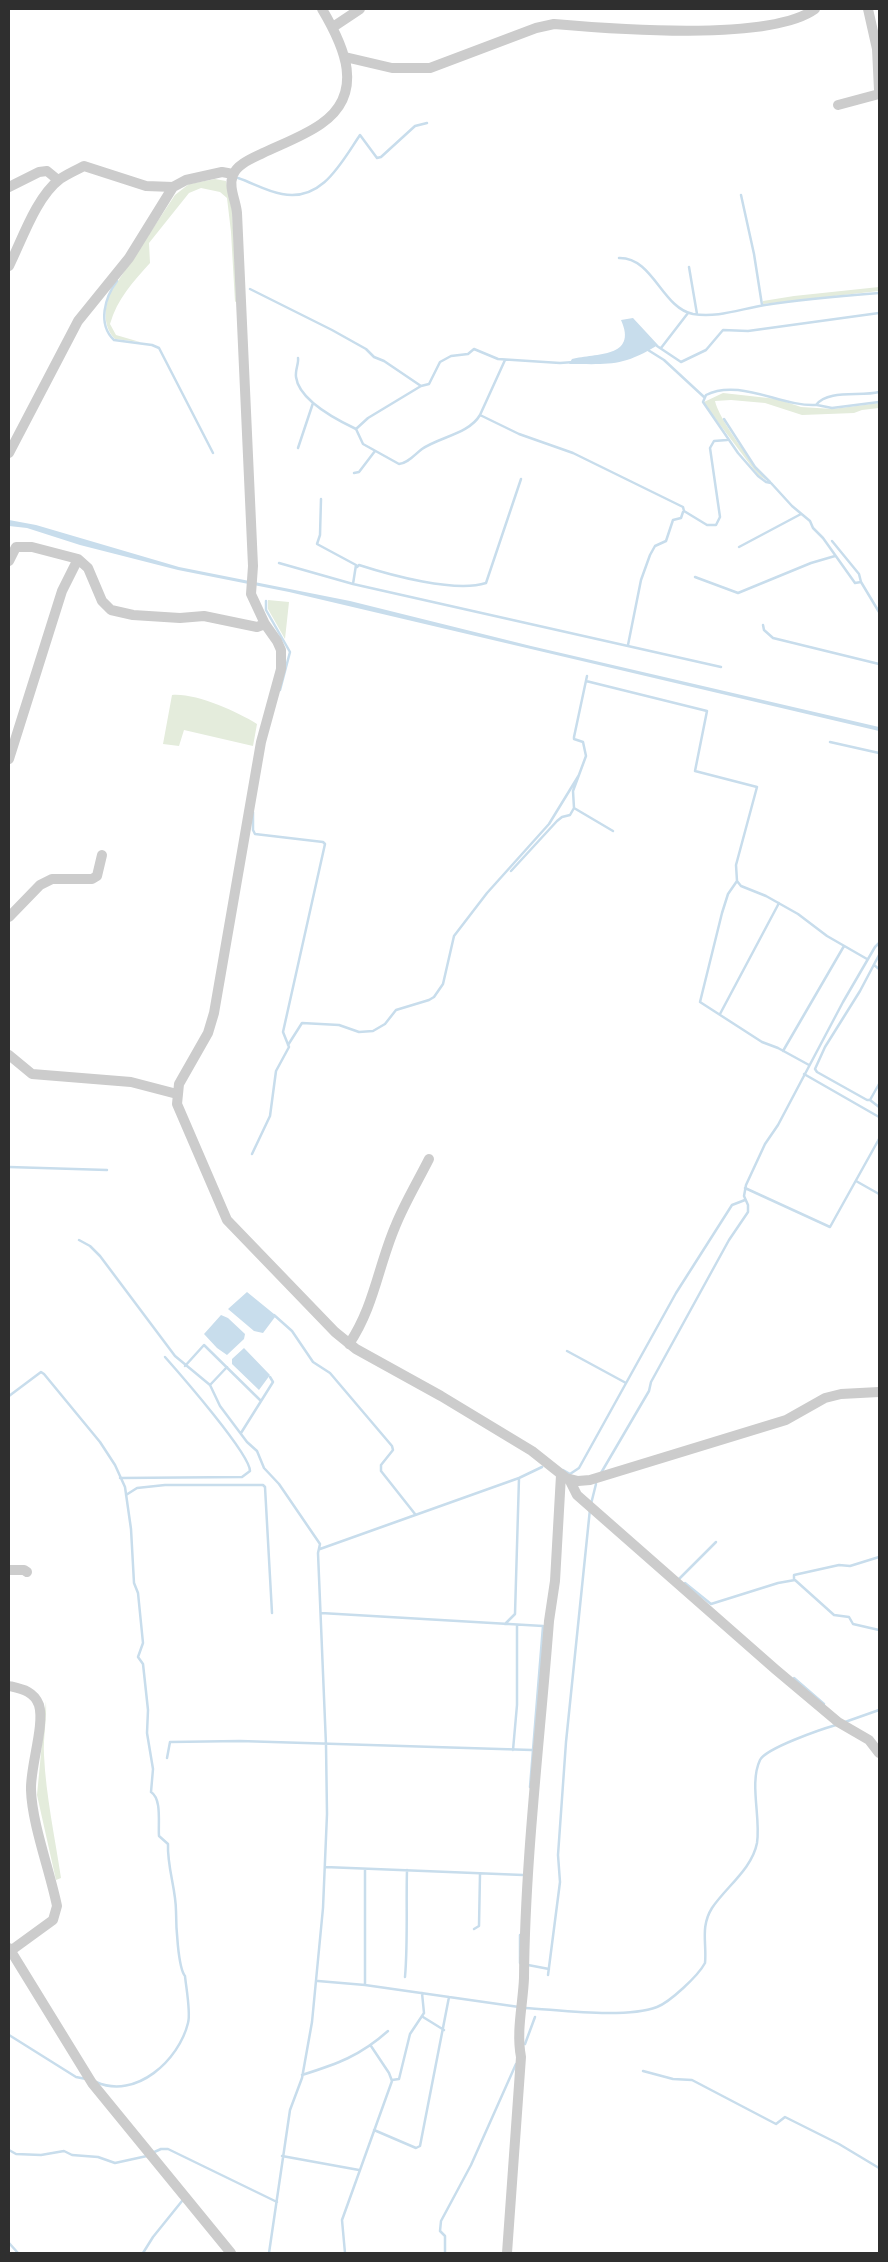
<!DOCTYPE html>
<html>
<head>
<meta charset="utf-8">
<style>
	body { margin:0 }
	#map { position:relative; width:888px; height:2262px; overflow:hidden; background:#fff; font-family:Poppins,sans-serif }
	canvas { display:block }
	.frame { position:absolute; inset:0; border:10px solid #2f2f2f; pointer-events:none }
</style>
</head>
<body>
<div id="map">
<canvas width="888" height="2262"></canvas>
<div class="frame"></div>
</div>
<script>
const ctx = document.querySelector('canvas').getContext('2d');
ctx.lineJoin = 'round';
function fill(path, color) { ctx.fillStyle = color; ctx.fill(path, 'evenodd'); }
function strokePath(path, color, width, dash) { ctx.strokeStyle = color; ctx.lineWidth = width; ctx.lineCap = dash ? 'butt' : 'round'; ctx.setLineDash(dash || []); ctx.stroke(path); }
const green = new Path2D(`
	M215 179 226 181 232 210 237 301 235 302 231 232 227 198 220 192 201 188 189 193 149 243 150 263C133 282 117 299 110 324L116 335 140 342 115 339C102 326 104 305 112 290L175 195 189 184Z
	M879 287V291L763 304V301L794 296Z
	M723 393 777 399 801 407 833 409 879 403V408L862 410 854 413 802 415 765 403 731 400 715 401C718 418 756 470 770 482L758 475 705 405 704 402Z
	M268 600 289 602 285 639 268 609Z
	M172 695C196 693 236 711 257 724L253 746 184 730 179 746 163 744Z
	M46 1701C47 1719 43 1738 44 1755 46 1797 55 1837 61 1878L56 1880 37 1795Z`);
const water = new Path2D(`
	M633 318 658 345C622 367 609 364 569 364L572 359C596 353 638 358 621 320Z
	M9 520 36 525 179 567 350 601 531 646 879 727V731L289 592 178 570 80 545 27 528 9 526Z
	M247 1292 274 1314 275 1317 263 1333 254 1331 228 1309Z
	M221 1315 228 1318 245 1334 244 1339 227 1355 217 1348 204 1334Z
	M244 1348 270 1375 259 1390 232 1364V1359Z`);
const stream = new Path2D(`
	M238 178C253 183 266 191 282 194 322 202 341 163 360 135L377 158 381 157 415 126 427 123
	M741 195 754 254 762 305
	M619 258C653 257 662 308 693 314 718 318 740 309 765 305 803 299 841 296 879 293
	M689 267 697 314
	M117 281C105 297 97 324 114 340L152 345 159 348 213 453
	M250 289 332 330 366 349 374 357 384 361 421 386 429 384 440 362 451 356 468 354 474 349 498 359 560 363 574 362
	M657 346 681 362 706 350 723 330 748 331 879 313
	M661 348 688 313
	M648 350 664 360 704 397
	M298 358C299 363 295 370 296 377 299 400 337 420 356 429
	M421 386 368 418 356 429 363 444 399 464C408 463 414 455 422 449 439 437 469 434 480 415L519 434 573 453 683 507 684 511 707 525H716L720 517 710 448 714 441 727 440
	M879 392C861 397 828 389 816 405 782 407 739 378 706 395L703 402 738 453 758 476 766 482 771 483 792 506 810 521 813 528 823 538 855 583 861 582 879 612
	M817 405 832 408 879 402
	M480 415 505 360
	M724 419 755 467 770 482
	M298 448 313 403
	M354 473 359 472 375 451
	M321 499 320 535 317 544 356 565 353 584
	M832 541 859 574 861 582
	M739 547 801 514
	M279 563 353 584 721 667
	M357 567 359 565C390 575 455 593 486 583L521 479
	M695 577 738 593 811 563 835 556
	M266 601V610L290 652 280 690
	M763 625 764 630 773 638 879 664
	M628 645 641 580 650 555 655 546 666 541 673 520 681 518 683 512
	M587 676 574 737V739L583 742 586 756 573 791 574 808 613 831
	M586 681 707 711 695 771 757 787 736 865 737 881 741 886 766 896 798 914 827 936 867 959
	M830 742 879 753
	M511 871 557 821 562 817 570 815 574 808
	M737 881 728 894 722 913 700 1002 762 1042 778 1048 809 1065
	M879 955 860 991 825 1047 815 1069 817 1072 867 1100H870L879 1084
	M874 965 879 969
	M720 1014 779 903
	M288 1045 302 1023 339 1025 359 1032 373 1031 385 1024 396 1010 429 1000 434 997 443 984 454 936 487 893 549 824 579 775
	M783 1051 844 946
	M804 1074 879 1117
	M870 1100 879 1107
	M252 1154 270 1116 276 1071 289 1047 283 1032 325 844 323 842 255 834 253 830V812
	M9 1167 107 1170
	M856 1181 879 1194
	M745 1188 830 1227 879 1139
	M79 1240 90 1246 100 1256 175 1356 210 1385 220 1406 247 1442 257 1451 264 1468 279 1484 320 1544 318 1553 326 1745 327 1814 323 1908 312 2022 302 2078 290 2110 269 2253
	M274 1315 292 1331 313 1362 330 1373 392 1446 393 1450 381 1465V1471L415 1514
	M567 1351 626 1383
	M185 1366 204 1345 261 1401
	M210 1385 227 1367
	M9 1396 41 1372 44 1374 100 1442 115 1465 125 1487 131 1529 134 1583 138 1593 143 1643 138 1657 143 1664 148 1710 147 1733 153 1769 151 1792C162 1799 158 1823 159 1836L168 1844C167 1867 176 1889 176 1911 176 1924 178 1968 185 1976 186 1987 191 2013 188 2023 179 2060 136 2100 96 2082
	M241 1433 273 1382 270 1377
	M563 1470 570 1474 579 1468 676 1293 732 1205 745 1200
	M601 1473 649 1391 651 1382 729 1240 748 1212V1205L744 1196 746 1185 765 1144 778 1125 843 1002 875 947 879 943
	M120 1478 242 1477 250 1471C250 1454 180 1374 165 1357
	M126 1495 137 1488 165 1485H263L265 1487 272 1613
	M591 1504 596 1484
	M320 1549 519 1478 542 1467
	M679 1579 716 1542
	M794 1580V1575L839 1565 850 1566 879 1557
	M685 1583 711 1604 778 1583 795 1580 834 1615 849 1617 853 1624 879 1630
	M321 1613 543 1626 530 1787
	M505 1624 515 1614 519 1478
	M794 1678 824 1704
	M845 1722 879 1710
	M513 1750 517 1705V1625
	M167 1758 170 1742 240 1741 532 1750
	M325 1867 523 1875
	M474 1929 479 1926 480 1874
	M520 1963V1935
	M528 1965 549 1969
	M548 1975 560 1882 558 1855 566 1742 590 1509
	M405 1977C408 1942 406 1906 407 1870
	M318 1981 365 1985 519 2007
	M365 1985V1869
	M525 2008C561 2010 624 2019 657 2007 670 2002 698 1976 705 1963 707 1944 700 1927 712 1908 726 1887 752 1869 757 1843 761 1818 749 1783 760 1760 766 1748 822 1729 836 1725
	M423 2017 444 2030
	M9 2035 76 2077 86 2079
	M525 2044 535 2017
	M643 2071 673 2079 692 2080 776 2124 785 2117 839 2144 879 2168
	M302 2075C337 2064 360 2056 388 2031
	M392 2080 399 2079 410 2034 424 2013 422 1993
	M374 2130 416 2148 420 2146 449 1997
	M9 2150 16 2154 41 2155 64 2151 72 2155 98 2157 115 2163 147 2156
	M152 2153 161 2149H168L277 2202
	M282 2156 359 2170
	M9 2243 18 2253
	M143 2253 153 2237 182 2201
	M345 2253 342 2220 392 2081 389 2073 371 2046
	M445 2253V2236L440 2231 441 2221 471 2165 516 2064`);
const street = new Path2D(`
	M322 9C344 46 366 93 321 124 304 136 282 144 263 153 253 158 237 164 233 175 228 187 236 201 237 213L253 566 251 594 265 624 277 641 281 650V669L261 742 214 1013 208 1033 179 1084 177 1104 227 1220 335 1332 356 1349 441 1396 532 1451 566 1478 578 1481 590 1480 786 1420 825 1398 841 1394 879 1392
	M868 9 877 49 879 90
	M333 27 360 9
	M345 57 392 68H430L536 28 554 24C612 29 770 42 815 9
	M838 105 879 94
	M9 187 39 172 47 171 58 180
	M9 266C22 240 36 197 60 179 67 174 76 170 84 166L146 186 173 187
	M9 453 78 321 129 258 173 187 186 180 222 172 233 174
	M9 561 16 547H32L78 559 88 568 102 601 111 610 133 615 180 618 204 616 257 627 265 624
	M9 759 62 591 78 559
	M9 917 40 885 52 879H92L97 876 102 855
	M9 1055 32 1074 131 1082 177 1094
	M349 1344C374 1307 378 1267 395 1227 404 1204 418 1181 429 1159
	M569 1479 577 1495 775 1669 838 1722 869 1740 879 1753
	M9 1570H24L27 1572
	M9 1686C22 1689 34 1691 39 1705 45 1725 30 1767 31 1790 32 1824 50 1871 57 1906L53 1920 9 1952
	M9 1948 92 2083 231 2253
	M507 2253 521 2057C516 2031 523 2004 524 1978 525 1860 540 1739 549 1621L555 1581 561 1475`);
fill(green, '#e4ecdc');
fill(water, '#c8ddec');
strokePath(stream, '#c8ddec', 2.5);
strokePath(street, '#ccc', 10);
</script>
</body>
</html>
